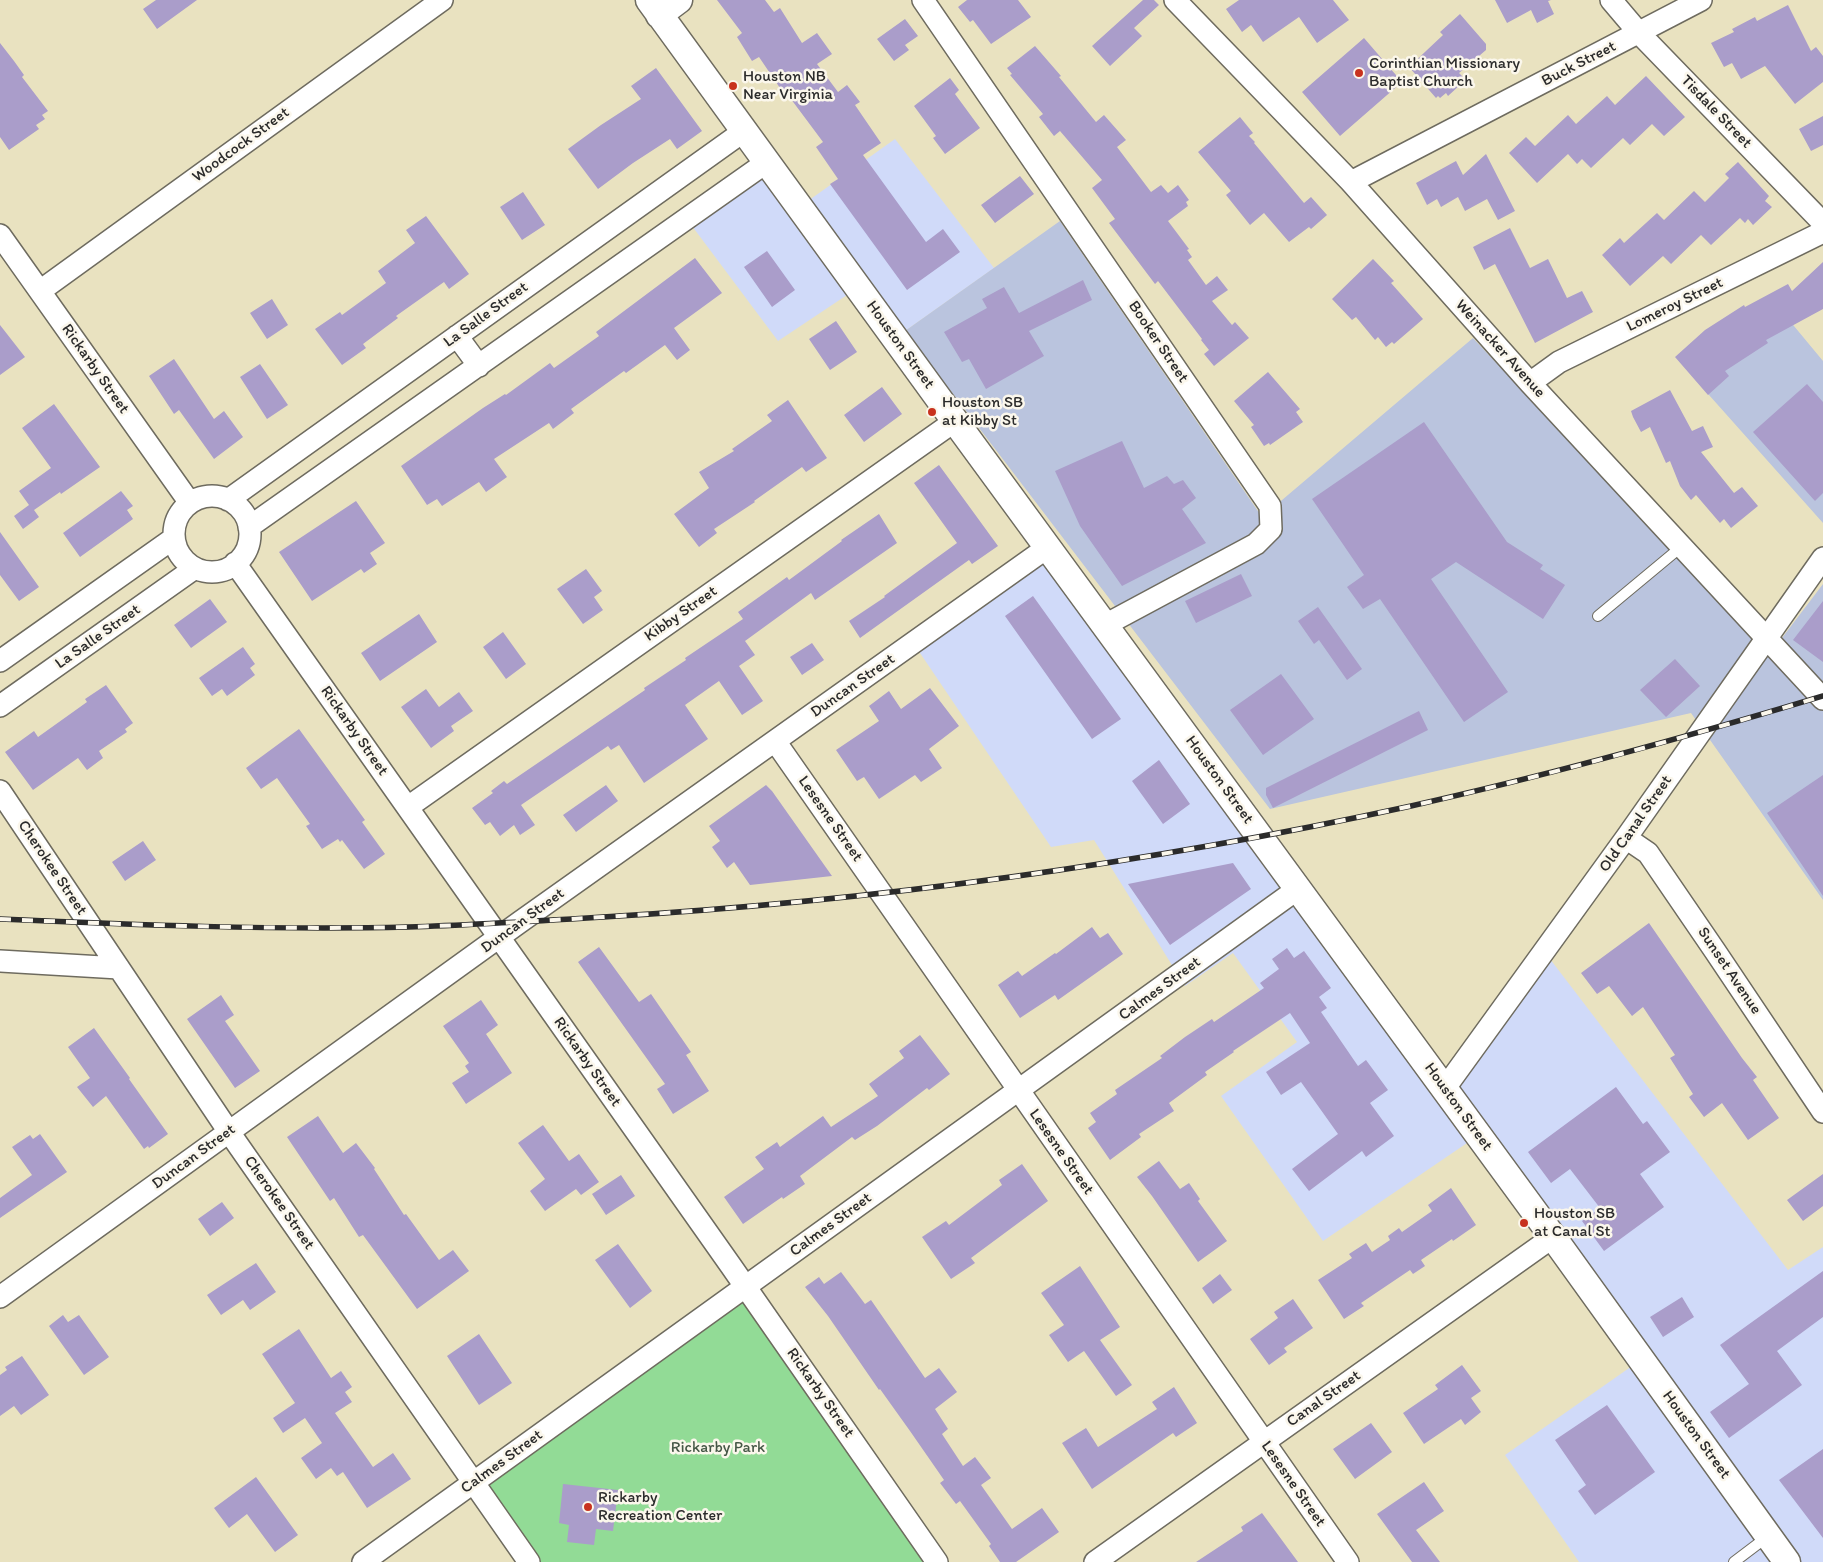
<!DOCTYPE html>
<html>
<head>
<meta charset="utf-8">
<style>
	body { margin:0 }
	canvas { display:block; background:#e9e2c0 }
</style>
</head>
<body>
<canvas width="1823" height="1562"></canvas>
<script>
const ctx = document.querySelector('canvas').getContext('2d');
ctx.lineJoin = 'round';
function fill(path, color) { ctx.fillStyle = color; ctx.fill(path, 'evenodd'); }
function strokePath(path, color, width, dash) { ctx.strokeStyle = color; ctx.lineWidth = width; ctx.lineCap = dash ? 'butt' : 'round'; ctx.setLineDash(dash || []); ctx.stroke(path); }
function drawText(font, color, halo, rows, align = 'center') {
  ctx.font = font + ' Itim,sans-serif'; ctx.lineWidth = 5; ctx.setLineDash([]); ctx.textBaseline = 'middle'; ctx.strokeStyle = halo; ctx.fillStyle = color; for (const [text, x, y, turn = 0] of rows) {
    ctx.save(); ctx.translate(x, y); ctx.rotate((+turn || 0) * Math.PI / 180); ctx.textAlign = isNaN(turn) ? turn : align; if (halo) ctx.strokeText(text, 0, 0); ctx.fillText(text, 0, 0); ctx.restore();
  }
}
const built = new Path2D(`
	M895 139 994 268 905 331 865 283 778 341 692 226 763 175 791 213Z
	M1045 563 1444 1105 1550 959 1788 1270 1823 1247V1562H1579L1505 1455 1632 1366 1470 1141 1323 1241 1221 1096 1297 1042 1233 953 1185 986 1094 840 1051 847 918 650Z`);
const industrial = new Path2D(`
	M1060 221 1262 517 1473 338 1769 655 1823 584V900L1691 713 1270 809 905 331Z
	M1789 320 1823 361V523L1701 386Z`);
const green = new Path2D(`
	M745 1287 937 1562H529L474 1482Z`);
const building = new Path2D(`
	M156 0H197L157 29 143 9Z
	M717 0H765L774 12 780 8 802 43 817 33 832 54 817 64 838 92 847 85 860 102 855 105 881 143 863 155 926 242 943 229 960 252 907 290 830 184 838 179 816 147 823 142 782 87 780 88 759 57 752 61 737 37 742 33Z
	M967 0H1018L1031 17 991 44 973 20 970 22 958 7Z
	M1143 0H1154L1159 5 1134 28 1142 36 1110 66 1092 46Z
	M1239 0H1333L1349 20 1317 43 1299 17 1263 42 1251 25 1242 32 1226 9Z
	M1495 0H1551L1548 1 1554 14 1537 23 1531 10 1507 23Z
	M1788 5 1811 51 1816 47 1823 56V82L1795 104 1765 66 1741 79 1732 63 1724 67 1711 43 1734 32 1732 29 1755 17 1757 21Z
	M1460 14 1486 44V50L1459 73 1463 77 1457 82 1460 85 1448 96 1446 93 1440 98 1438 96 1436 98 1409 67 1443 35 1440 32Z
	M905 19 918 36 905 45 909 50 894 61 877 39Z
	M1364 38 1402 82 1340 136 1302 92Z
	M0 43 14 61 24 75 22 77 48 111 42 115 45 119 36 125 39 129 9 150 0 137Z
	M1035 46 1061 76 1059 77 1096 122 1104 115 1126 140 1117 147 1151 192 1161 185 1168 193 1178 185 1189 200 1186 202 1188 206 1168 221 1189 249 1187 250 1192 257 1188 260 1206 285 1217 276 1228 290 1212 301 1232 325 1235 322 1249 338 1214 366 1204 354 1209 350 1201 340 1202 339 1158 281 1155 284 1109 223 1115 219 1092 188 1102 180 1060 131 1054 136 1039 117 1043 114 1010 75 1012 74 1007 68Z
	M656 68 702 131 677 149 670 139 633 163 598 189 568 149 601 125 641 99 631 86Z
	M1646 76 1685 117 1664 136 1652 124 1630 145 1623 138 1591 168 1582 159 1577 164 1568 154 1537 183 1509 153 1526 137 1535 146 1568 115 1576 124 1607 96 1615 105Z
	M950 78 959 90 955 94 980 128 945 154 933 138 936 136 914 106Z
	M1823 116V145L1811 151 1799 129Z
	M1240 117 1253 133 1249 136 1255 142 1254 143 1304 203 1311 197 1327 215 1311 229 1309 227 1289 242 1264 213 1250 225 1226 195 1231 191 1198 152Z
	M1486 154 1515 211 1498 220 1487 199 1465 211 1458 197 1441 207 1437 199 1427 205 1416 183 1456 161 1463 175Z
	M1738 162 1769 196 1765 201 1772 207 1753 225 1748 219 1745 223 1740 218 1711 245 1701 235 1671 264 1663 256 1630 286 1602 255 1620 238 1624 243 1657 213 1664 220 1694 191 1705 202 1729 178 1725 174Z
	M1020 176 1034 194 995 223 981 205Z
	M523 192 545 225 522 240 500 207Z
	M426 216 469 274 449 289 444 282 396 316 398 318 363 344 366 348 342 365 315 329 340 312 342 315 386 283 378 271 415 243 406 230Z
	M1510 228 1530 268 1548 259 1567 298 1582 291 1593 312 1535 343 1495 264 1484 270 1473 247Z
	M767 251 795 290 772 307 744 267Z
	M695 258 722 293 674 328 690 350 677 360 665 345 626 373 624 371 571 409 574 413 553 429 549 423 494 459 507 477 486 492 479 482 442 506 437 499 427 505 401 466 483 408 505 394 506 395 550 363 554 368 599 336 596 332Z
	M1373 259 1394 281 1391 283 1423 319 1394 344 1392 342 1386 347 1378 337 1375 340 1356 317 1352 320 1332 299Z
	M1823 262V309L1766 340 1768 343 1725 371 1729 376 1708 395 1675 357 1705 330 1744 305 1745 307 1788 284 1792 291Z
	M1083 280 1092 300 1029 331 1044 356 986 389 969 359 962 362 944 332 987 308 982 299 1004 287 1019 313Z
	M272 299 288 325 267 339 250 313Z
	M836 321 857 352 830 370 809 339Z
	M0 325 25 357 0 375Z
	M174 359 214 419 224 411 243 437 214 459 179 410 174 414 149 376Z
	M260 364 288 405 267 419 240 377Z
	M1268 372 1300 409 1296 412 1303 422 1270 445 1269 443 1264 446 1251 427 1254 425 1234 401Z
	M1807 384 1823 402V493L1815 501 1753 432Z
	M882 387 902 414 864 442 844 415Z
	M1670 390 1692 431 1703 426 1713 447 1701 452 1734 493 1742 487 1758 506 1731 528 1724 519 1720 523 1696 495 1691 500 1680 486 1670 461 1666 463 1650 427 1641 432 1633 417 1631 411Z
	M788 400 827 458 806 472 802 467 754 501 755 502 714 529 717 533 699 547 674 514 709 488 699 472 734 451 732 449 772 421 767 415Z
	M54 404 100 467 61 494 60 492 34 510 39 517 23 529 14 516 29 505 19 491 51 468 22 428Z
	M1424 422 1507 542 1543 565 1540 569 1565 585 1543 619 1456 562 1431 579 1508 692 1464 722 1380 599 1363 609 1347 587 1364 575 1312 499Z
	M1122 441 1144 488 1167 476 1174 484 1183 480 1196 498 1182 509 1206 543 1122 586 1080 526 1055 471Z
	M939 465 998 546 972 564 969 560 860 638 849 621 885 597 884 596 957 543 914 483Z
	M121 491 133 506 127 510 133 519 80 557 63 533Z
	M356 501 385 543 370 553 377 564 364 573 361 569 312 601 279 552Z
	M879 514 897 543 815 600 811 593 745 641 755 655 739 666 763 701 742 715 719 681 685 705 708 739 644 783 619 745 611 750 608 746 521 805 535 825 520 835 514 825 500 836 490 822 485 825 472 808 493 793 491 791 504 781 507 784 645 690 644 688 686 660 685 658 743 619 738 612 787 577 789 580 842 541 841 540Z
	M0 532 39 587 19 601 0 575Z
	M586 569 602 591 594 597 603 610 583 624 557 589Z
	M1241 574 1252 596 1196 623 1185 601Z
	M1033 596 1121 719 1092 739 1005 616Z
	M210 599 227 622 191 648 174 625Z
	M1823 601V662L1793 640Z
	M1318 607 1362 669 1347 680 1319 640 1314 644 1298 621Z
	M419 614 437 642 380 681 361 653Z
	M503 632 526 664 506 679 483 647Z
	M812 643 824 660 802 675 790 657Z
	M243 647 255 664 250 668 255 675 227 696 222 689 212 696 199 678Z
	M1675 659 1700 686 1666 717 1640 690Z
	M1281 674 1314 719 1263 755 1230 710Z
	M106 685 133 723 125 729 127 732 99 751 103 758 87 770 78 758 33 790 5 752 34 731 38 737 87 702 85 699Z
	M930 688 959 726 929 749 942 768 921 782 915 775 879 799 864 777 857 781 836 750 879 721 869 706 889 691 901 709Z
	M426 689 439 707 459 692 473 711 451 726 454 731 431 748 401 707Z
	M1419 711 1428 730 1273 808 1266 795V788Z
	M299 729 365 820 362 822 385 854 364 869 342 840 340 842 338 839 322 849 306 826 310 824 277 778 261 789 246 768Z
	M1159 760 1190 804 1163 824 1132 781Z
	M1823 775V896L1767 813Z
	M606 785 618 801 576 832 563 815Z
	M766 785 772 791 832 876 750 885 734 862 727 868 712 847 720 841 709 826Z
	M143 841 156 860 125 881 112 862Z
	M1233 863 1251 889 1170 945 1128 884Z
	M1649 923 1742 1058 1757 1077 1753 1080 1779 1118 1748 1140 1722 1103 1704 1117 1689 1097 1693 1094 1670 1058 1675 1055 1643 1007 1632 1016 1609 986 1597 994 1581 973Z
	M1092 927 1100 938 1108 933 1123 954 1058 1000 1055 995 1020 1018 998 985 1018 971 1022 976 1055 953 1056 954Z
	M599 947 639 1002 651 994 691 1052 686 1055 709 1091 673 1114 657 1089 665 1084 578 962Z
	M1287 948 1294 958 1304 951 1331 988 1319 997 1327 1008 1321 1012 1358 1066 1366 1060 1388 1090 1370 1103 1394 1136 1366 1157 1362 1151 1309 1191 1292 1169 1338 1134 1301 1082 1281 1095 1266 1072 1310 1043 1290 1013 1233 1051 1234 1052 1205 1072 1207 1075 1169 1103 1174 1111 1139 1134 1141 1137 1110 1160 1088 1128 1096 1122 1090 1113 1117 1094 1115 1090 1162 1058 1160 1056 1185 1037 1212 1019 1214 1022 1264 988 1260 983 1279 969 1272 959Z
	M221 995 234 1015 225 1021 260 1071 235 1088 187 1019Z
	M481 1000 498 1025 486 1034 512 1073 466 1104 452 1083 469 1072 465 1066 469 1063 443 1026Z
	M94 1028 130 1078 129 1079 168 1134 149 1148 148 1146 144 1149 106 1096 93 1107 77 1087 90 1078 68 1047Z
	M920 1035 950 1074 929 1090 927 1088 877 1126 855 1140 852 1137 800 1176 805 1184 783 1199 782 1197 743 1224 724 1197 764 1169 755 1157 777 1142 780 1147 823 1116 831 1127 878 1096 869 1084 904 1058 899 1051Z
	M1616 1087 1643 1124 1647 1121 1670 1152 1640 1174 1664 1207 1604 1251 1582 1221 1600 1208 1570 1169 1551 1183 1528 1152Z
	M318 1116 343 1153 356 1143 375 1168 374 1169 404 1215 406 1214 439 1260 453 1250 469 1271 417 1309 363 1235 359 1237 334 1198 330 1201 287 1137Z
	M543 1125 569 1161 579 1154 599 1182 581 1195 576 1189 545 1211 530 1191 545 1179 518 1143Z
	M40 1134 67 1172 0 1218V1198L32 1175 12 1147 30 1135 33 1139Z
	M1159 1161 1180 1189 1189 1183 1200 1199 1198 1201 1227 1241 1198 1262 1152 1196 1137 1177Z
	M1022 1164 1048 1201 971 1258 975 1263 951 1279 922 1237 946 1221 949 1225 1002 1185 999 1180Z
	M1823 1174V1206L1803 1221 1787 1200Z
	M621 1175 635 1196 606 1215 592 1194Z
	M1451 1188 1476 1225 1453 1241 1452 1239 1421 1260 1425 1266 1413 1274 1410 1270 1361 1303 1364 1306 1344 1319 1318 1280 1352 1258 1349 1254 1366 1243 1372 1252 1390 1240 1388 1236 1399 1228 1402 1232 1432 1211 1428 1205Z
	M222 1202 234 1218 210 1236 198 1219Z
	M618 1244 652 1291 630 1308 595 1260Z
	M256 1263 276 1292 250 1310 243 1300 221 1315 207 1295Z
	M1080 1266 1120 1327 1100 1340 1132 1385 1116 1396 1084 1351 1068 1362 1049 1335 1064 1325 1041 1293Z
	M1823 1271V1317L1777 1351 1802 1385 1729 1438 1710 1412 1749 1384 1720 1345Z
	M841 1272 865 1304 871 1300 925 1378 939 1368 957 1392 935 1409 948 1429 942 1434 963 1466 975 1457 991 1478 981 1485 1012 1529 1042 1508 1059 1532 1016 1562H1000L989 1546 991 1544 960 1501 956 1504 940 1483 944 1480 910 1431 880 1389 879 1390 828 1316 805 1287 819 1277 824 1284Z
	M1220 1274 1232 1290 1213 1304 1202 1288Z
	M1682 1297 1694 1317 1663 1337 1650 1317Z
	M1293 1299 1313 1328 1284 1348 1287 1352 1269 1365 1250 1339 1278 1318 1274 1312Z
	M63 1315 68 1322 79 1315 109 1357 84 1375 49 1326Z
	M299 1329 331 1378 341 1371 352 1387 345 1392 352 1402 335 1413 373 1467 393 1453 411 1479 367 1508 343 1472 337 1476 331 1468 316 1479 301 1458 322 1443 305 1418 283 1433 273 1418 295 1403 262 1354Z
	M479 1334 512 1383 479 1405 447 1356Z
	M22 1356 49 1395 21 1415 14 1406 0 1416V1375L7 1370 5 1367Z
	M1462 1365 1481 1391 1471 1398 1481 1412 1465 1425 1461 1419 1424 1444 1403 1413 1438 1389 1435 1385Z
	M1174 1387 1197 1423 1176 1437 1173 1433 1092 1489 1062 1443 1086 1428 1098 1447 1157 1409 1152 1402Z
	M1607 1405 1655 1472 1595 1515 1578 1491 1586 1485 1555 1440Z
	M1371 1423 1392 1452 1355 1479 1333 1449Z
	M1823 1449V1538L1779 1480Z
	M256 1477 298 1535 275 1552 247 1514 229 1528 214 1508Z
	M1424 1482 1444 1511 1416 1530 1440 1562H1412L1377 1514Z
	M563 1484 618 1490 613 1531 596 1529 594 1545 567 1542 569 1525 559 1523Z
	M1262 1513 1298 1562H1196L1243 1531 1241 1527Z`);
const service = new Path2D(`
	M1598 616 1681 547
	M1734 1562 1767 1537`);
const minor = new Path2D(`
	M923 0 1270 506 1271 529 1256 544 1105 625
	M1175 0 1351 182 1530 383 1823 699
	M1611 0 1639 33 1823 223
	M1351 182 1701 0
	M0 235 190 503
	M40 291 442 0
	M457 336 479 366
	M1530 383 1559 362 1823 232
	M174 534a38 38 0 1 1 76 0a38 38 0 1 1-76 0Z
	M228 500 744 131
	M249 527 767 162
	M235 563 731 1266 937 1562
	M0 661 174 538
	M0 706 195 568
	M775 741 1348 1562
	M0 791 229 1132 529 1562
	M408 807 955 421
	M1626 838 1648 853 1715 951 1823 1112
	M0 961 119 968
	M1445 1088 1626 838 1823 558
	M0 1297 520 922 1048 547
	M363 1562 1299 888
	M1095 1562 1553 1237`);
const tertiary = new Path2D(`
	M649 0 955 421 1553 1237 1787 1562
	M659 15 679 0`);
const rail = new Path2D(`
	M0 919C136 925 272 930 408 927 473 925 538 921 603 917 875 901 1144 864 1411 806 1550 775 1687 737 1823 696`);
const markers = [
	[1359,73,5,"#c8321e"],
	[733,86,5,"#c8321e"],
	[932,412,5,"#c8321e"],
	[1524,1223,5,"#c8321e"],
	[588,1507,5,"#c8321e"]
];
const poiNames = [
	["Corinthian Missionary",1369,64],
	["Baptist Church",1369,82],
	["Houston NB",743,77],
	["Near Virginia",743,95],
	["Houston SB",942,403],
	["at Kibby St",942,421],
	["Houston SB",1534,1214],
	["at Canal St",1534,1232],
	["Rickarby",598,1498],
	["Recreation Center",598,1516]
];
const streetNames = [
	["Buck Street",1579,64,-27],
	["Tisdale Street",1716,112,46],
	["Woodcock Street",241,145,-36],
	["Lomeroy Street",1675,305,-26],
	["La Salle Street",486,315,-36],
	["Booker Street",1158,342,56],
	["Houston Street",900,345,54],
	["Weinacker Avenue",1500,349,48],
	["Rickarby Street",95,369,55],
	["Kibby Street",681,614,-35],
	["La Salle Street",98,637,-35],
	["Duncan Street",853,686,-35],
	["Rickarby Street",354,731,55],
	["Houston Street",1219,780,54],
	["Lesesne Street",830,819,55],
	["Old Canal Street",1636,824,-55],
	["Cherokee Street",52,868,56],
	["Duncan Street",523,921,-36],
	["Sunset Avenue",1729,971,56],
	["Calmes Street",1160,989,-36],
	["Rickarby Street",587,1062,55],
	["Houston Street",1458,1107,54],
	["Lesesne Street",1061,1152,55],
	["Duncan Street",194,1157,-36],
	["Cherokee Street",279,1203,55],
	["Calmes Street",831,1225,-36],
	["Rickarby Street",820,1393,55],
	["Canal Street",1324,1399,-35],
	["Houston Street",1696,1435,54],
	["Calmes Street",502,1462,-36],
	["Lesesne Street",1293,1484,55]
];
const parkNames = [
	["Rickarby Park",718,1448]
];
fill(built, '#d0daf9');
fill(industrial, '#bac4de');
fill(green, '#92db96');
fill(building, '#aa9dca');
strokePath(service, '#6e6b5f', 12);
strokePath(minor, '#6e6b5f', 24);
strokePath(tertiary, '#6e6b5f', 29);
strokePath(service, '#fff', 10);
strokePath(minor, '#fff', 21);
strokePath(tertiary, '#fff', 26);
strokePath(rail, '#2b2b2b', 5.5);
strokePath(rail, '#fbf7ec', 4, [11]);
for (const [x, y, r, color] of markers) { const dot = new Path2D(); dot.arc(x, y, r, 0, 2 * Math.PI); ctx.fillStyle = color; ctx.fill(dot); strokePath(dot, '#fbf7ec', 2); }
drawText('16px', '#2b2b2b', '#fbf7ec', poiNames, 'left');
drawText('16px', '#2b2b2b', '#fbf7ec', streetNames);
drawText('16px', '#455746', '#fbf7ec', parkNames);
</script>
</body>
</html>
